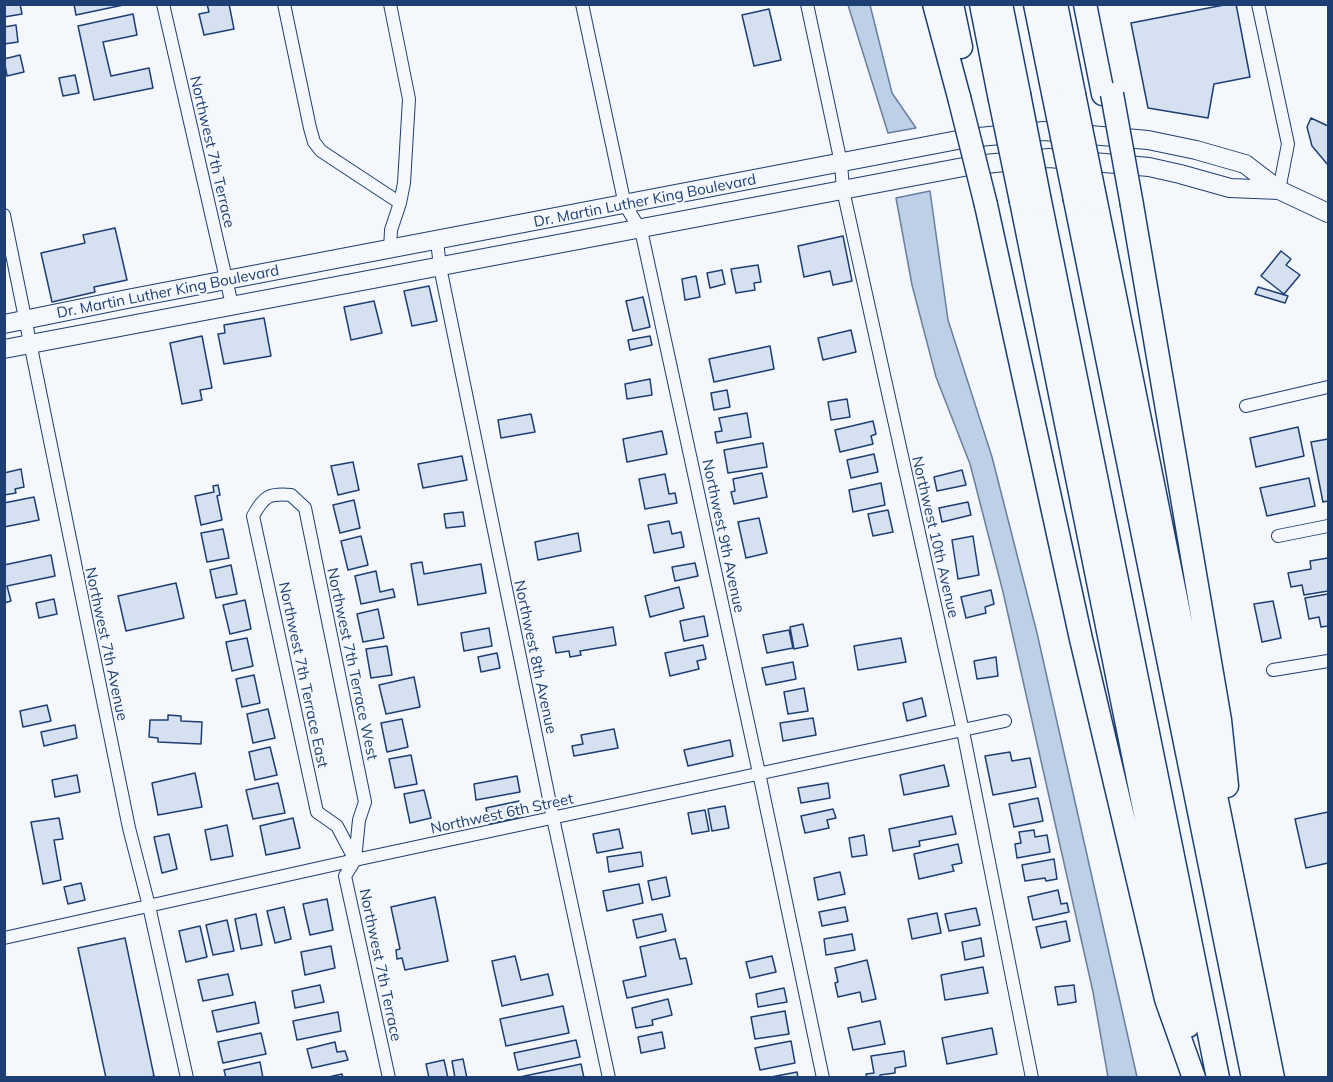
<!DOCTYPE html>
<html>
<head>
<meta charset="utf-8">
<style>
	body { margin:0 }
	#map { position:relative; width:1333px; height:1082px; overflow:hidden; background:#f4f7fb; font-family:Mulish,sans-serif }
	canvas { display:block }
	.frame { position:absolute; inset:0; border:6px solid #1d3f73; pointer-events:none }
</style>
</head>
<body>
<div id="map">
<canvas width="1333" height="1082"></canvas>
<div class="frame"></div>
</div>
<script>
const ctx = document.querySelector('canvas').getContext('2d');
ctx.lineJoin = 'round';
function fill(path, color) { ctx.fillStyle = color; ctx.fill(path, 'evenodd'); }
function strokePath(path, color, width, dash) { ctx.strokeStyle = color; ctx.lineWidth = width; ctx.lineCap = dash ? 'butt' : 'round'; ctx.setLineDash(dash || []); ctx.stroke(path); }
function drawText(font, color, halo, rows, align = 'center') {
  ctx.font = font + ' Mulish,sans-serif'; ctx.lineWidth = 4.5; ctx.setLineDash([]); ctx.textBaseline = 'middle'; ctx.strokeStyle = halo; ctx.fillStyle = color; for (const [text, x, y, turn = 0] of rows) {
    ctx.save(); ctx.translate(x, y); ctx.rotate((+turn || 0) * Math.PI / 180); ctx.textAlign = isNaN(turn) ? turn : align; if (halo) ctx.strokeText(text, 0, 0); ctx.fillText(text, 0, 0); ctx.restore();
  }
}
const water = new Path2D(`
	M848 5H870L892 93 916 128 888 133Z
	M930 191 948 320 992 457 1037 633 1137 1077H1108L1093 992 1003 592 970 464 936 377 912 285 896 198Z`);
const building = new Path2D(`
	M4 4H20L22 14 4 17Z
	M74 4H128L76 15Z
	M207 4H229L234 29 204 35 199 14 209 12Z
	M1229 4H1236L1250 77 1214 84 1208 118 1148 108 1131 23Z
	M769 9 781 60 754 66 742 15Z
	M133 14 137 35 103 42 111 76 149 68 153 88 94 100 78 26Z
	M16 25 18 42 4 44V27Z
	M20 55 24 72 7 76 4 59Z
	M75 75 79 93 63 96 59 78Z
	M1311 118 1328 126V165L1312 146 1307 127Z
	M115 228 127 280 94 287 95 292 52 302 41 253 85 243 83 235Z
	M843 236 852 281 833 285 830 271 804 277 798 246Z
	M1281 251 1291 259 1286 265 1300 275 1284 294 1261 276Z
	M758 265 761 282 754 283 755 290 736 293 731 269Z
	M722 270 725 284 710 288 707 273Z
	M696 276 700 297 685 300 682 279Z
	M429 286 437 321 412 326 404 291Z
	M1258 287 1288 296 1285 303 1255 294Z
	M643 297 650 327 633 331 626 301Z
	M374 301 382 333 351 340 344 307Z
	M264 318 271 356 224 364 218 334 225 333 224 325Z
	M851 330 856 352 823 360 818 338Z
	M202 336 212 388 200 390 202 400 182 404 170 343Z
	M650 336 652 345 630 350 628 340Z
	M770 346 774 369 714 382 709 359Z
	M650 379 652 395 627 399 625 384Z
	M727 390 730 407 714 410 711 393Z
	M847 399 850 417 831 420 828 402Z
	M747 413 751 437 717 443 715 432 722 431 719 418Z
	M531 414 535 432 501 438 498 420Z
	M873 421 876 434 871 436 873 444 840 452 835 430Z
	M1298 427 1304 456 1256 467 1250 438Z
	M662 431 667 454 627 462 623 439Z
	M1328 439V501L1323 502 1311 442Z
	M763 443 767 467 728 473 724 450Z
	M874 454 878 472 851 478 847 460Z
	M462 456 467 480 423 488 418 464Z
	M353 462 359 490 338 495 331 466Z
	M21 469 24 487 15 489 16 493 4 495V473Z
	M962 470 966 485 937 491 934 477Z
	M762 473 767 497 734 504 731 492 735 491 733 479Z
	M665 474 669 494 675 493 677 503 645 509 639 479Z
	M1309 478 1315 506 1267 516 1260 488Z
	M881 483 885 505 853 512 849 490Z
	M218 485 220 495 217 496 222 520 201 525 195 496 214 492 213 486Z
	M34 497 39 520 4 527V503Z
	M354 500 360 528 340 533 333 505Z
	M968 502 971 515 942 522 939 508Z
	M888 510 893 532 873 536 868 514Z
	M463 512 465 526 446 528 444 514Z
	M759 518 767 553 746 558 738 522Z
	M669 521 672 534 681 532 684 547 654 553 648 525Z
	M223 529 229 558 207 562 201 533Z
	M578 533 581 551 538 560 535 542Z
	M361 536 368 565 348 570 341 541Z
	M973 536 979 575 958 579 952 540Z
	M51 555 55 576 7 586 11 601 4 603V565Z
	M1328 558V591L1304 595 1302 585 1291 587 1288 573 1311 569 1310 561Z
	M422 562 424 574 481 564 486 593 418 605 411 564Z
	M695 563 698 576 675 581 672 567Z
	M231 565 237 594 216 598 210 570Z
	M376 571 380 592 393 589 395 597 361 604 355 576Z
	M176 583 184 618 126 631 118 596Z
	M679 587 684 608 650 617 645 596Z
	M991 590 994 604 985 607 986 613 966 618 961 597Z
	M1328 594V626L1321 627 1319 617 1309 619 1305 598Z
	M54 599 57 614 39 618 36 603Z
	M245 600 251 629 230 634 223 605Z
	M1273 601 1281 638 1262 642 1254 604Z
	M378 609 384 638 363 642 357 614Z
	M704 616 708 636 684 641 680 621Z
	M803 624 808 646 794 649 790 627Z
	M613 627 616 645 580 651 581 655 570 657 569 651 556 653 553 637Z
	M489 628 492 646 464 651 461 633Z
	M789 630 793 648 767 653 763 635Z
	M247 638 253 666 232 671 226 642Z
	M901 638 906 662 858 670 854 646Z
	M703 645 706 659 697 661 699 669 670 676 665 653Z
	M387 646 392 675 371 678 366 649Z
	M497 653 500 668 481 672 478 657Z
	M996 657 998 676 977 679 974 661Z
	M793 662 796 679 766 685 762 668Z
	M254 675 260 703 242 707 236 679Z
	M414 677 420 707 386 714 379 685Z
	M804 688 808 711 788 714 784 692Z
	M922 698 926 716 907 721 903 703Z
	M47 705 51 721 23 727 20 711Z
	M268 709 275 738 253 743 247 714Z
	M168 715 181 716V721L202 722 201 744 158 742V738L149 737 150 720H168Z
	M813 718 816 735 783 741 780 723Z
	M402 719 408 747 387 752 381 723Z
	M75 725 77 738 44 746 41 732Z
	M614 729 618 748 574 756 572 746 583 744 581 735Z
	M730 740 733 756 688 766 684 750Z
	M270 747 277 775 255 780 249 752Z
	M1010 752 1012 761 1030 758 1036 787 993 795 985 756Z
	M411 755 417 784 395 788 389 759Z
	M944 765 949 786 904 795 900 775Z
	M195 773 202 807 158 815 152 783Z
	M77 775 80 792 55 797 52 780Z
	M517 776 520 792 476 800 474 784Z
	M278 783 285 813 253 819 246 790Z
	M828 783 830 798 801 803 798 788Z
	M424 790 431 818 410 823 404 794Z
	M1038 798 1043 821 1014 827 1009 804Z
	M519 801 522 817 489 824 486 808Z
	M725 806 729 828 712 831 708 809Z
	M833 809 836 818 827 820 829 828 805 833 801 816Z
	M705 810 709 831 692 834 688 813Z
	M1328 812V863L1306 868 1295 819Z
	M952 816 956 834 919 841 920 846 893 851 889 829Z
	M59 818 63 839 54 840 61 880 43 884 31 822Z
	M293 818 300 848 266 855 260 826Z
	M227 825 233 856 211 860 205 830Z
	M619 829 623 848 597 853 593 834Z
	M1034 830 1035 837 1047 835 1050 852 1017 858 1015 844 1021 843 1019 832Z
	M169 834 177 869 162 873 154 837Z
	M864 835 867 855 852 857 849 838Z
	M958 844 962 863 952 865 954 871 919 879 914 854Z
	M641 852 643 866 609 872 607 857Z
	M1054 859 1057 879 1046 881 1045 878 1025 881 1022 865Z
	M840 872 845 894 818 900 814 878Z
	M666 877 670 896 652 900 648 881Z
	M81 883 85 900 68 904 64 887Z
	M639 884 643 903 607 911 603 891Z
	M1058 890 1061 904 1067 903 1069 912 1033 920 1028 897Z
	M435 897 448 961 405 970 402 958 397 959 396 950 400 949 391 907Z
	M327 899 333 930 310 935 303 904Z
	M284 907 291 939 275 943 267 911Z
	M845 907 848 921 822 926 819 912Z
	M976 908 980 925 949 931 945 914Z
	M937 913 941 933 912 939 908 919Z
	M256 914 262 945 241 949 235 919Z
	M662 914 666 931 637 938 633 920Z
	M227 920 234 951 213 955 206 925Z
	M1066 921 1070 941 1041 948 1036 927Z
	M200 926 207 957 186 962 179 931Z
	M852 934 855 950 826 955 824 939Z
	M125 938 154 1076 147 1078H106L78 948Z
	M981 938 984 956 965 960 962 942Z
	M675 939 680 959 686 958 692 984 627 998 623 981 646 976 640 947Z
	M331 946 335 968 305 975 301 952Z
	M515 956 521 980 548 974 553 995 502 1006 492 961Z
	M772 956 776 972 750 978 746 962Z
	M867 960 876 999 862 1002 860 992 838 997 835 983 838 982 835 968Z
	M983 967 988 993 945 1000 941 975Z
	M228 974 233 995 203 1001 198 980Z
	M320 985 324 1002 295 1008 292 991Z
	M1074 985 1076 1002 1058 1005 1055 987Z
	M784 988 787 1002 758 1007 756 994Z
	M668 999 672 1015 652 1020 653 1025 636 1028 632 1008Z
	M255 1002 259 1023 217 1032 212 1011Z
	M563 1006 569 1033 506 1046 500 1019Z
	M785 1011 789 1034 755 1039 751 1017Z
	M338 1012 341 1031 297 1040 293 1021Z
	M880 1021 885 1044 853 1050 848 1028Z
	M992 1028 997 1054 947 1064 942 1038Z
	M662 1032 665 1048 641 1053 638 1037Z
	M261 1033 266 1054 223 1063 218 1042Z
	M576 1040 580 1057 518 1070 514 1053Z
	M791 1041 795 1063 760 1070 755 1048Z
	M335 1042 337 1052 345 1051 348 1060 312 1068 307 1049Z
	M904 1051 906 1066 895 1068V1073L880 1075V1078H867L866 1074 874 1073 871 1056Z
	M463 1059 467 1078H455L452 1061Z
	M444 1060 448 1078H429L426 1064Z
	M260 1062 263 1078H226L224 1070Z
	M581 1064 584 1078 520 1077Z
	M797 1072 798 1078H766Z
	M342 1074 343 1078H324Z`);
const street = new Path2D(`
	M163 4 232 305
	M284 4 310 128 314 142 321 151 400 203
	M582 4 625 205 640 229 643 239 759 773 823 1078
	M807 4 841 163 843 190 963 731 1032 1078
	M1258 4 1288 144 1279 190
	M4 215 129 828 149 906 187 1078
	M437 241 440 267 553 818 609 1078
	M390 250 391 230 400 203 404 183 409 99 390 4
	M1246 406 1328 387
	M1278 536 1328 526
	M1273 670 1328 661
	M355 860 337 826 317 812 253 516C264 496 269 493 291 495L305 508 365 802 359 820 355 860 345 876 389 1078
	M4 938 355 860 1005 721`);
const secondary = new Path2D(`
	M4 324 127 299 968 138 1044 131 1148 140 1196 150 1245 164 1279 190 1328 213
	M4 349 974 165 1049 158 1149 167 1180 174 1230 188 1279 190`);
const highway = new Path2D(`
	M934 4 959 97
	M952 4 961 47
	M981 4 999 95
	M1001 4 1019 94
	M1035 4 1053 93
	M1056 4 1074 94
	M1085 4 1103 94
	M1075 200 1253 1078
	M1021 201 1188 1026
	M1040 201 1218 1078
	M1096 202 1273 1078
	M986 205 1081 639 1166 999 1194 1078
	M1132 205 1220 720 1227 786`);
const highwayBridge = new Path2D(`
	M1053 93 1075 200
	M1019 94 1040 201
	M1074 94 1096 202
	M1112 94 1132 205
	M999 95 1021 201
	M959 97 986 205`);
const streetNames = [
	["Northwest 7th Terrace",212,152,77],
	["Dr. Martin Luther King Boulevard",645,201,-11],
	["Dr. Martin Luther King Boulevard",168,292,-11],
	["Northwest 9th Avenue",723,536,78],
	["Northwest 10th Avenue",935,537,77],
	["Northwest 7th Avenue",106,644,78],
	["Northwest 8th Avenue",535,657,78],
	["Northwest 7th Terrace West",352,664,78],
	["Northwest 7th Terrace East",303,675,78],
	["Northwest 6th Street",502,814,-12],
	["Northwest 7th Terrace",380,965,78]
];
fill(water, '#bed0e5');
strokePath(water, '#687fa3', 1.5);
fill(building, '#d5e0f0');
strokePath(building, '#1d3f73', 1.5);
strokePath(street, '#1d3f73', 14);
strokePath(secondary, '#1d3f73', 20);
strokePath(highway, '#1d3f73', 25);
strokePath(street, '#f4f7fb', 12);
strokePath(secondary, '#f4f7fb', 18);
strokePath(highway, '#f4f7fb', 22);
strokePath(highwayBridge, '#1d3f73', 25, []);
strokePath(highwayBridge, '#f4f7fb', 22);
drawText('15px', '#1d3f73', '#f4f7fb', streetNames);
</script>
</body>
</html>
